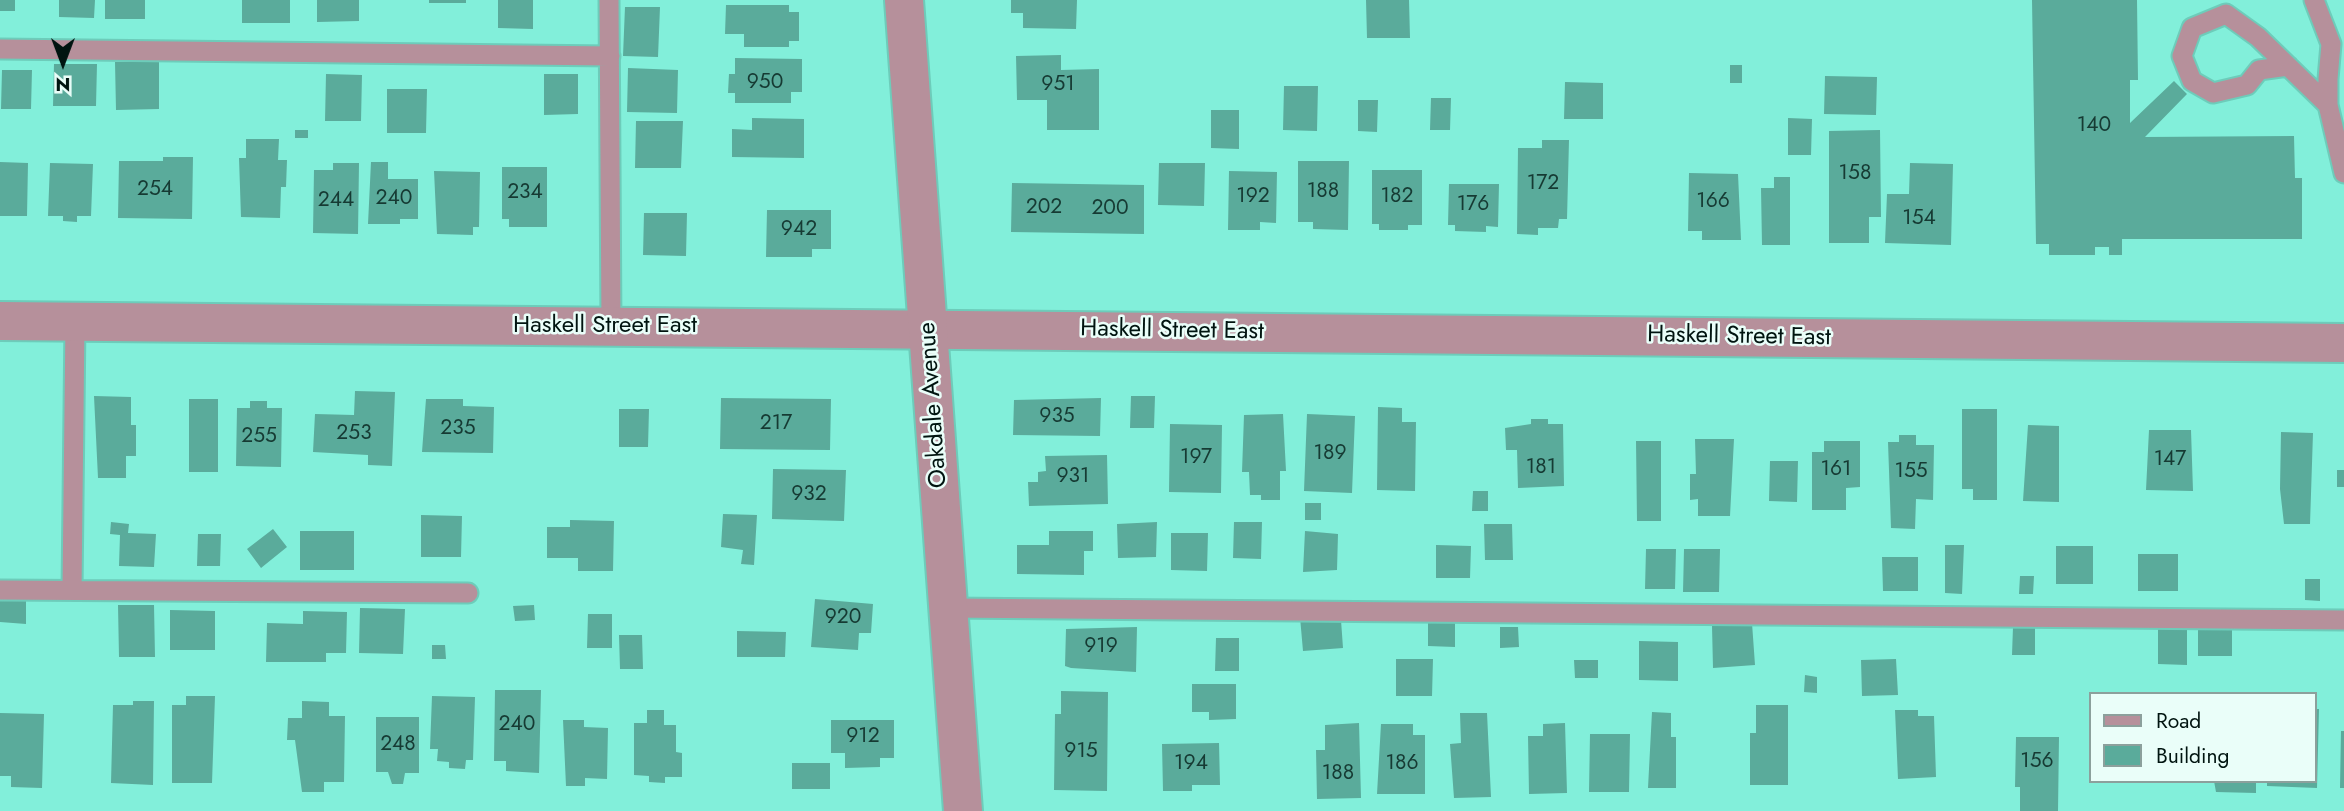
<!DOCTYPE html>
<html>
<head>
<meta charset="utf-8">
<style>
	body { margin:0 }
	#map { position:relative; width:2344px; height:811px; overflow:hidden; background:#82efda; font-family:Jost,sans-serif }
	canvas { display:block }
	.legend { position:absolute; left:2089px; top:692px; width:228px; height:91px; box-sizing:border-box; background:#eafef9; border:2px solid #8ca09c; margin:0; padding:9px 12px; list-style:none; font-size:21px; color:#001410 }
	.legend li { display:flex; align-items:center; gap:14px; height:35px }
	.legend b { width:35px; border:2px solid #8ca09c }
	.north { position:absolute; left:28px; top:28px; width:70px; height:70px; -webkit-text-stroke:5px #eafef9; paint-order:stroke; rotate:180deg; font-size:19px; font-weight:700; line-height:28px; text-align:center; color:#001410 }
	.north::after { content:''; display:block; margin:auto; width:24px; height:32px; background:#001410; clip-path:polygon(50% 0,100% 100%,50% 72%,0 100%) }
</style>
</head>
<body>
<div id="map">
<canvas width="2344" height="811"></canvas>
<ul class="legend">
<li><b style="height:9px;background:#b6909b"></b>Road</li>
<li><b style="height:19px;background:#5aab9b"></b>Building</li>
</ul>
<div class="north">N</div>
</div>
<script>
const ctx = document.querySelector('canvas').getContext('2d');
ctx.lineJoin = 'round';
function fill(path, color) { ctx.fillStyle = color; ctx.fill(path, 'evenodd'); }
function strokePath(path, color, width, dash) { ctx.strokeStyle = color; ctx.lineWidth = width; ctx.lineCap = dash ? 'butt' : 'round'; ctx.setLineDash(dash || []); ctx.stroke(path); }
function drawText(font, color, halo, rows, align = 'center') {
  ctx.font = font + ' Jost,sans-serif'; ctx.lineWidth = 5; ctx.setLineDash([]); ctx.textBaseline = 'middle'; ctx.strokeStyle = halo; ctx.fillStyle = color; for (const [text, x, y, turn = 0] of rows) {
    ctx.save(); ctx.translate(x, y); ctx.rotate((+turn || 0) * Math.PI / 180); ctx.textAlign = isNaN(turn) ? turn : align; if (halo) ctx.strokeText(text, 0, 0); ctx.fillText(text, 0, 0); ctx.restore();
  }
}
const building = new Path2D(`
	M0 0H15V11H0Z
	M59 0H95L94 18 59 17Z
	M105 0H145V19H105Z
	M242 0H290V23H242Z
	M317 0H359V21L317 22Z
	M429 0H466V3H429Z
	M498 0H533V29L498 28Z
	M1011 0H1077L1076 29 1023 28V13H1011Z
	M1366 0H1409L1410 38H1367Z
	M2032 0H2137L2138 80H2130V123L2174 81 2187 94 2145 137 2294 136 2295 178H2302V239H2122V255H2109V247H2095V255H2049V244H2036Z
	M726 5H789V12H799V41H789V47H744V34H725Z
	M625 7H660L658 57 623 56Z
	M1061 55V70L1099 69V130H1047V100H1017L1016 56Z
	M735 58 802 59V92H791V103H735V93H728L729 74H735Z
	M115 62H159V109L116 110Z
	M54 64H97L96 106H53Z
	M1730 65H1742V83H1730Z
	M628 68 678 70 677 113 627 112Z
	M2 70H32L31 109H1Z
	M326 74 362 75 361 121H325Z
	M544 74H578V114L544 115Z
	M1825 76 1877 77 1876 115 1824 114Z
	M1565 82 1603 83V119H1564Z
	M1284 86H1318L1317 131 1283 130Z
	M387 89H427L426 133H387Z
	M1431 98H1451L1450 130H1430Z
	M1358 100H1378L1377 132 1358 131Z
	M1211 110H1239V149L1211 148Z
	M752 118 804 119V158L732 157V129L752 130Z
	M1788 118 1812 119 1811 155H1788Z
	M636 121H683L681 168H635Z
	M295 130H308V138H295Z
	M1880 130 1881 217H1869V243H1829V131Z
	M246 139H279L278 160H287L286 187H281L280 218 241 217 239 158H246Z
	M1542 140H1569L1567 219H1559L1558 228H1538V235L1517 234 1518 148H1542Z
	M163 157H193L192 219 118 218 119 161H163Z
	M1298 161H1349L1348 230 1313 229V222H1298Z
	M0 162 28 163 27 216H0Z
	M371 162H388V179H418V219H400V224H368Z
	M50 163 93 164 91 216H77V222L63 221V216H48Z
	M333 163H359L358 234 313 233 314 170H333Z
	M1159 163H1205L1204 206 1158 205Z
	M1910 163 1953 164 1951 245 1885 243 1887 194H1909Z
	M502 167H547V227H509V219H502Z
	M1372 170H1422V225H1408V230H1379V224H1372Z
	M434 171 480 172 479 227H473V235L437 234Z
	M1229 171 1277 172 1276 223 1260 222V230H1228Z
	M1689 173 1738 174 1741 240H1702V231H1688Z
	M1774 177H1790V245H1762L1761 188H1774Z
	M1012 183 1144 185V234L1011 232Z
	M1449 184H1499L1498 227 1486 226V232L1455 231V225H1448Z
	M767 210H831V249H812V257H766Z
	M644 213H687L686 256 643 255Z
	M355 391 395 392 392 466 368 465V455L313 452 315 414 354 415Z
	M94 396 131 397V425H136V456H126V478H98Z
	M1131 396H1155L1154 428H1130Z
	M721 398 831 399 830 450 720 449Z
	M1101 398 1100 436 1013 435 1014 400Z
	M189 399H218V472H189Z
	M426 399H463V406L494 407 493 453 422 452Z
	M250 401H267V408H282L281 467 236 466 237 408H250Z
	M1378 407 1402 408V422H1416L1415 491 1377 490Z
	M619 409H649L648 447H619Z
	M1962 409H1997V500H1973V489H1962Z
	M1283 414 1286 471H1280V500H1261V495H1250L1249 472H1242L1244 415Z
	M1307 414 1355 416 1352 493 1304 491Z
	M1531 419H1548V424H1563L1564 486 1518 488 1517 450H1506L1505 428 1531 424Z
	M1170 424 1222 425 1221 493 1169 492Z
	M2028 425 2059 426V502L2023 501Z
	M2149 430H2191L2193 491 2146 490Z
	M2281 432 2313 433 2310 524H2284L2280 489Z
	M1899 435H1916V445H1934L1933 500 1916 499 1915 529 1891 528 1888 442H1899Z
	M1695 439H1734L1730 516H1698V499L1690 500V474H1696Z
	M1636 441H1661V521H1637Z
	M1824 441H1860V487L1846 488V510H1812V452H1824Z
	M1107 455 1108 504 1029 506 1028 482H1038V472L1046 471 1045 456Z
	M1770 461H1798L1797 502 1769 501Z
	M773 469 846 470 844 521 772 519Z
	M2337 470H2344V487H2337Z
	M1473 491H1488V511H1472Z
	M1305 503H1321V520H1305Z
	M723 514 757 515 754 565 741 564 743 550 721 547Z
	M421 515 462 516 461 557H421Z
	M570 520 614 521 613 571H578V558H547V527H570Z
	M111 522 129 524 128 533 156 534 154 567 119 566 120 535 110 534Z
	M1157 522 1156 557 1118 558 1117 524Z
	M1234 522H1262L1261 559 1233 558Z
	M1484 524H1512L1513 560H1485Z
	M273 529 287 547 261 568 247 549Z
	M300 531H354V570H300Z
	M1049 531H1093V551H1084V575L1017 574V545H1049Z
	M1305 531 1338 534 1337 570 1303 572Z
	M1171 533H1208L1207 571 1171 570Z
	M198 534H221L220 566H197Z
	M1436 545 1471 546 1470 578H1436Z
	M1945 545H1964L1962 594 1945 593Z
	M2056 546H2093V584H2056Z
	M1646 549H1676L1675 589H1645Z
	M1684 549H1720L1719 592H1683Z
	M2138 554H2178V591H2138Z
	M1882 557H1918V591H1883Z
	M2020 576H2034L2033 594H2019Z
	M2305 579H2320V601L2305 600Z
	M0 599H26V624L0 622Z
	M815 599 873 604 871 633H859L858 650 811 647Z
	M118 605H154L155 657H119Z
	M534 605 535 620 515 621 513 606Z
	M360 608 405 609 403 654 359 653Z
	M170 610 215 611V650H170Z
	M303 611 347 612 346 653H326V662H266L267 623 303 624Z
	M1428 613 1455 614V647L1428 646Z
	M588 614H612V648H587Z
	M1300 617 1341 620 1343 648 1303 651Z
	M1752 623 1755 665 1713 668 1712 626Z
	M2198 624H2232V656H2198Z
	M1137 627 1136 672 1071 668 1065 666 1066 629Z
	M1500 627H1518L1519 647 1500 648Z
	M2013 627 2035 628V655H2012Z
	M2158 628 2187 629V665L2158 664Z
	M737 631 786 632 785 657H737Z
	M619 635H642L643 669H620Z
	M1216 638H1239V671H1215Z
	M1639 641 1678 642V681L1639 680Z
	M432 645H445L446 659H432Z
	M1396 659H1433L1432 696H1396Z
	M1896 659 1898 695 1862 696 1861 660Z
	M1574 660H1598V678H1575Z
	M1805 675 1817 677V693L1804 692Z
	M1192 684H1236V719L1209 720V712H1192Z
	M495 690H541L539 773 506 771V761H494Z
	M1061 691 1108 692 1107 791 1054 790 1055 714H1061Z
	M186 696H215L212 783H172V705H186Z
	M432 696 475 697 473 760H466L465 769 449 768V762L437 761 438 749H430Z
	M133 701H154L153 785 111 783 113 705H133Z
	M302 701 329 702V716H345L344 782H324V792H302L295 740H287L288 718H302Z
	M1756 705H1788V785H1750V733H1756Z
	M2314 709H2319L2317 788 2267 786V781H2314Z
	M647 710H664V725H676V752L682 753V777H665V783L649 782V776L634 775V723H647Z
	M1895 710H1918V716H1934L1936 777 1898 779Z
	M1652 712 1671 713V737H1676V788H1648Z
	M0 713 44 714 42 788 11 787V776H0Z
	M1460 713H1487L1491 797 1454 798 1450 744 1461 743Z
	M376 717H419V773H405L403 784H392L388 772H376Z
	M563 720H584V727L608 728 607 779 585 778V786H566Z
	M831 720H894V758H880V767L845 768V753H831Z
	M1359 723 1361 798 1317 799 1316 750H1325V725Z
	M1565 723 1567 793 1529 794 1528 736H1543V724Z
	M1381 724H1413V735H1425V794H1377Z
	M2341 731H2344V788H2340Z
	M1590 734H1630L1629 792H1589Z
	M2016 737H2059L2058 811H2020V787H2015Z
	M1219 743 1220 785H1192V791H1163L1162 744Z
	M792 763H830V789H792Z
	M2214 781H2256V793L2216 792Z`);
const service = new Path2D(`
	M609 0 611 326
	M2314 0 2331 44 2328 79V105L2344 173
	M0 49 610 56
	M2288 66 2259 70 2247 85 2213 93 2192 81 2182 56 2192 28 2226 14 2258 37 2328 105
	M0 590 468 593
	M72 590 75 321
	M948 608 2344 620`);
const minor = new Path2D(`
	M0 321 2344 343`);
const tertiary = new Path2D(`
	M904 0 963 811`);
const numberNames = [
	["950",765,83],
	["951",1058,85],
	["140",2094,126],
	["158",1855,174],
	["172",1543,184],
	["254",155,190],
	["188",1323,192],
	["234",525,193],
	["192",1253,197],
	["182",1397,197],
	["240",394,199],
	["244",336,201],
	["166",1713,202],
	["176",1473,205],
	["202",1044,208],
	["200",1110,209],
	["154",1919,219],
	["942",799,230],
	["935",1057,417],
	["217",776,424],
	["235",458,429],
	["253",354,434],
	["255",259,437],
	["189",1330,454],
	["197",1196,458],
	["147",2170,460],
	["181",1541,468],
	["161",1836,470],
	["155",1911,472],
	["931",1073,477],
	["932",809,495],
	["920",843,618],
	["919",1101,647],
	["240",517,725],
	["912",863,737],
	["248",398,745],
	["915",1081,752],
	["156",2037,762],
	["194",1191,764],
	["186",1402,764],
	["188",1338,774]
];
const streetNames = [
	["Haskell Street East",605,326],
	["Haskell Street East",1172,331,1],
	["Haskell Street East",1739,337,1],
	["Oakdale Avenue",934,405,-94]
];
fill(building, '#5aab9b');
strokePath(service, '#6dccba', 23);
strokePath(minor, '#6dccba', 42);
strokePath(tertiary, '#6dccba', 42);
strokePath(service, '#b6909b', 19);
strokePath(minor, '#b6909b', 38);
strokePath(tertiary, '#b6909b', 38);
drawText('21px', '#163a33', null, numberNames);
drawText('24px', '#001410', '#eafef9', streetNames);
</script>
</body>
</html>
